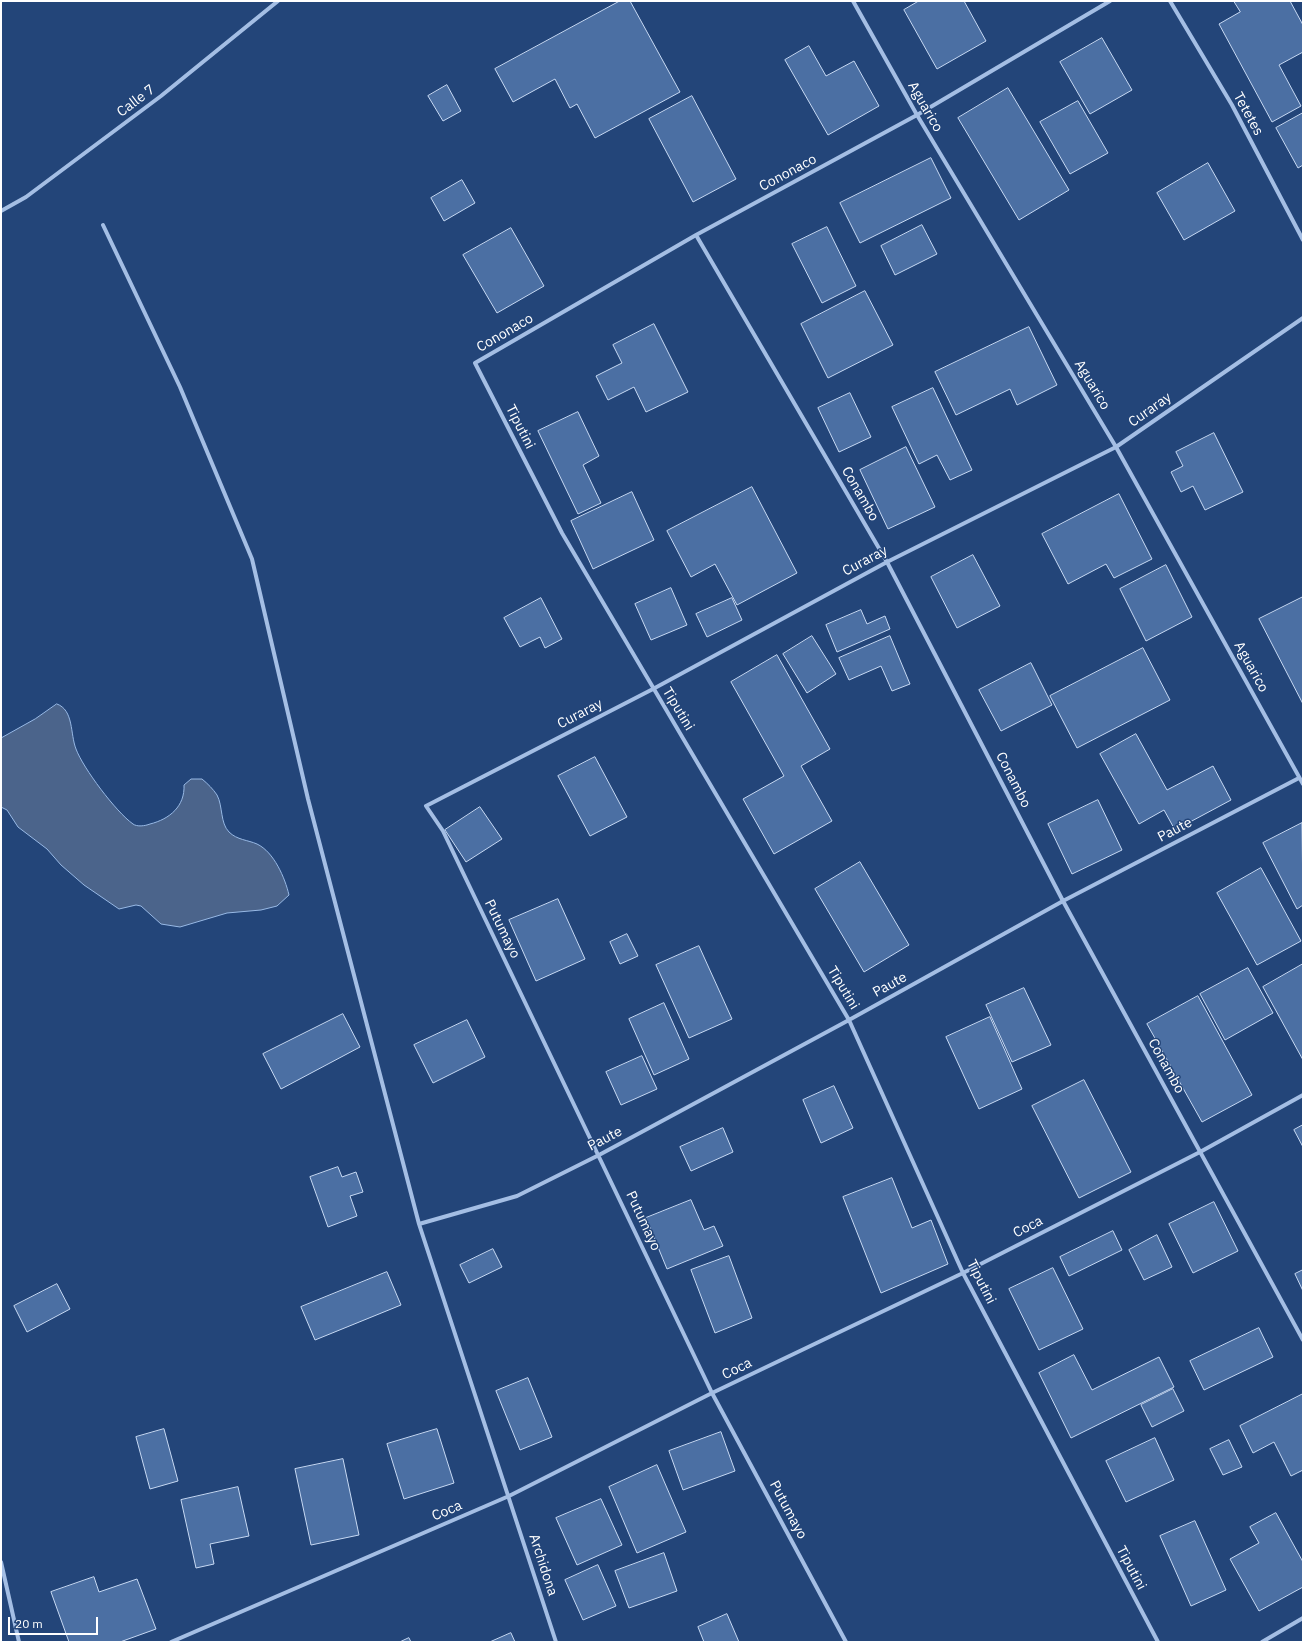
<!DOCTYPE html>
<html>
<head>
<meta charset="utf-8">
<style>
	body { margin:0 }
	#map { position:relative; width:1304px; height:1643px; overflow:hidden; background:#234579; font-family:"IBM Plex Sans",sans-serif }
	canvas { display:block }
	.frame { position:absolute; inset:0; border:2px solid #fff; pointer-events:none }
	.scale { position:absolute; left:8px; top:1617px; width:90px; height:18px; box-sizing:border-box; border:2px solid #fff; border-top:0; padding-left:5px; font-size:12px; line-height:14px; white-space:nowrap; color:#fff; -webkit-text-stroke:3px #234579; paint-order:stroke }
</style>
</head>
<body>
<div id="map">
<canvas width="1304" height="1643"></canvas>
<div class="frame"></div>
<div class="scale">20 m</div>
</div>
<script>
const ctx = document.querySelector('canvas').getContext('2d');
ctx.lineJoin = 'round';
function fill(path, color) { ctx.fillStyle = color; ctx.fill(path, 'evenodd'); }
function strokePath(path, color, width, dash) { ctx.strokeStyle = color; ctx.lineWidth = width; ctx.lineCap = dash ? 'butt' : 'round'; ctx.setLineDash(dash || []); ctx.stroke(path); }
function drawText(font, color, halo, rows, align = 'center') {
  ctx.font = font + ' "IBM Plex Sans",sans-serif'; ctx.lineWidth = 3; ctx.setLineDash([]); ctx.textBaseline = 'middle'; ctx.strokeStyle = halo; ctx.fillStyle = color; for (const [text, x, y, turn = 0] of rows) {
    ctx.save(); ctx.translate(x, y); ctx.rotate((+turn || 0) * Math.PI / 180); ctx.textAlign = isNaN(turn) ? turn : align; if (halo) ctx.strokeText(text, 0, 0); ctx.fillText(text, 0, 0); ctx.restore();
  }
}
const water = new Path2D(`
	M57 704C74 710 70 734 76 749 83 768 116 812 133 824 137 827 145 826 150 824 170 819 185 806 184 785L191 779H202C208 784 213 789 217 795 223 806 220 823 229 832 237 840 248 840 257 844 274 852 285 878 289 895L277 906 261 910 227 913 180 927 161 924 141 906 136 905 119 909 84 885 61 865 47 849 18 827 7 810 1 807V738L35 719Z`);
const building = new Path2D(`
	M620 1H630L680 92 595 138 577 104 570 108 555 79 513 102 495 69Z
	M919 1H964L986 41 937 69 904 10Z
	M1234 1H1290L1303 25V52L1279 65 1301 106 1272 122 1219 24 1240 12Z
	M1102 38 1132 90 1090 114 1060 62Z
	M809 46 826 76 854 61 879 106 828 135 785 60Z
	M447 85 461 111 443 121 428 96Z
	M1008 88 1069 190 1019 220 958 118Z
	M692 96 736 179 693 202 649 119Z
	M1078 101 1108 153 1070 174 1040 122Z
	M1303 113V165L1298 168 1276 128Z
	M931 158 951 198 860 243 840 203Z
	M1208 163 1235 211 1184 240 1157 193Z
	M462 180 475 203 444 221 431 198Z
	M922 225 937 254 895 275 881 246Z
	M827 227 856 286 822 303 792 244Z
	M511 228 544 286 497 313 463 255Z
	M865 291 893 345 828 378 801 324Z
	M654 324 688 392 646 412 634 387 608 400 596 376 622 363 613 345Z
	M1029 327 1057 385 1017 405 1010 389 956 415 935 372Z
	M933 388 972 470 950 480 937 455 919 464 892 407Z
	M850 393 871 437 839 452 818 408Z
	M578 412 599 456 583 465 601 503 578 514 538 431Z
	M1214 433 1243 492 1205 510 1193 486 1181 492 1171 472 1183 466 1176 452Z
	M906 447 935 507 888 529 860 470Z
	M752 487 797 573 737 605 715 564 691 577 667 531Z
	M632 492 654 540 593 569 571 521Z
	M1119 494 1152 559 1114 578 1106 564 1068 584 1042 534Z
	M973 555 1000 606 957 628 931 577Z
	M1166 565 1192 617 1146 641 1120 589Z
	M671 588 687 625 651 640 635 604Z
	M1303 597V704L1259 619Z
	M541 598 562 639 545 648 540 637 520 647 504 618Z
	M732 598 742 620 707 637 696 614Z
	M861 610 867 624 885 616 890 629 837 652 826 625Z
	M812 636 836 674 807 693 783 654Z
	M890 636 910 684 892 691 881 666 849 680 839 658Z
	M1143 648 1170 700 1077 748 1050 696Z
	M777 655 830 749 801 766 832 821 774 854 743 799 784 776 731 682Z
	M1031 663 1052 705 1001 731 979 690Z
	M1136 734 1167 790 1213 766 1231 800 1175 830 1164 810 1139 824 1100 754Z
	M595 757 627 817 590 836 558 776Z
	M1098 800 1122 850 1072 874 1048 824Z
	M480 807 502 839 466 862 445 830Z
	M1302 823 1303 905 1297 909 1263 843Z
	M860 862 909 945 864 972 815 889Z
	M1261 868 1301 941 1257 965 1217 893Z
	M558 899 585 959 536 981 509 920Z
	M627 934 638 956 620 964 610 942Z
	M699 946 732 1019 689 1038 656 965Z
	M1303 964V1060L1263 987Z
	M1248 968 1273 1013 1225 1040 1200 994Z
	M1024 988 1051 1045 1012 1062 986 1005Z
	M1198 996 1252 1095 1202 1122 1147 1024Z
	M664 1003 689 1059 654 1075 629 1019Z
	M343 1014 360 1047 281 1089 263 1054Z
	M990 1017 1022 1089 979 1109 946 1037Z
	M467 1020 485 1057 433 1083 414 1045Z
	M642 1056 657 1089 621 1105 606 1072Z
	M1084 1080 1131 1172 1079 1198 1032 1106Z
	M834 1086 853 1128 821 1143 803 1100Z
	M1303 1125V1147L1294 1130Z
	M723 1128 733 1152 691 1171 680 1147Z
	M338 1167 342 1177 356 1172 363 1192 350 1196 357 1216 328 1227 310 1177Z
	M892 1178 912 1228 931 1220 948 1264 881 1293 843 1197Z
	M691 1200 704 1230 714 1226 723 1246 667 1269 646 1218Z
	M1214 1202 1238 1251 1193 1273 1169 1224Z
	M1113 1231 1122 1250 1069 1276 1060 1257Z
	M1157 1235 1172 1267 1144 1280 1129 1250Z
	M493 1249 502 1267 469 1283 460 1265Z
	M729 1256 752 1318 715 1333 691 1270Z
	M1053 1268 1083 1329 1039 1350 1009 1289Z
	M1303 1270V1291L1295 1274Z
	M387 1272 401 1305 315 1340 301 1307Z
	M57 1284 70 1309 27 1332 14 1306Z
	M1259 1328 1273 1357 1204 1390 1190 1361Z
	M1074 1355 1092 1390 1159 1357 1174 1387 1071 1438 1039 1373Z
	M528 1378 552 1437 520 1450 496 1391Z
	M1173 1389 1184 1411 1152 1427 1141 1405Z
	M1303 1394V1470L1291 1476 1274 1442 1253 1453 1240 1426Z
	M164 1429 178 1481 150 1489 136 1437Z
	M437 1429 454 1483 404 1499 387 1444Z
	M721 1432 735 1471 683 1490 669 1451Z
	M1155 1438 1174 1480 1126 1502 1106 1461Z
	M1229 1440 1242 1467 1223 1475 1210 1449Z
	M343 1459 359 1535 311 1545 295 1469Z
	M657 1465 686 1532 637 1553 609 1487Z
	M238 1487 249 1536 210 1544 214 1564 196 1568 181 1500Z
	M601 1499 622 1545 577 1565 556 1518Z
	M1276 1513 1303 1562V1587L1259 1611 1230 1559 1259 1543 1250 1527Z
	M1195 1521 1226 1590 1191 1606 1160 1536Z
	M664 1553 677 1591 629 1608 615 1571Z
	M598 1565 616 1606 583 1620 565 1580Z
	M94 1577 99 1592 137 1579 156 1629 120 1642H69L51 1592Z
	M727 1614 739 1642H704L698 1627Z
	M511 1633 515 1642H490Z
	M409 1638 411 1642H400Z`);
const minor = new Path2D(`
	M853 1 917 115 1116 447 1303 784
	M1110 1 917 115 696 235 475 363 562 533 849 1020 963 1273 1158 1642
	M1170 1 1232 105 1303 240
	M1 211 26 197 161 96 278 1
	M103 225 180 387 252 559 308 799 419 1224 556 1642
	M696 235 887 562 1063 901 1303 1340
	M419 1224 517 1196 599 1155 849 1020 1063 901 1299 778
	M1 1562 19 1642
	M171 1642 509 1496 712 1393 963 1273 1200 1152 1303 1095
	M846 1642 712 1393 443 831 426 806 653 689 887 562 1116 447 1303 318
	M1262 1642 1303 1618`);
const streetNames = [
	["Calle 7",136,101,-37],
	["Aguarico",925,107,60],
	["Tetetes",1248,114,61],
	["Cononaco",788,173,-28],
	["Cononaco",505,333,-30],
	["Aguarico",1092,385,59],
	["Curaray",1150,410,-35],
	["Tiputini",520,427,63],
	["Conambo",860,494,60],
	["Curaray",865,561,-28],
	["Aguarico",1251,667,61],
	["Tiputini",678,709,59],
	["Curaray",580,714,-27],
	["Conambo",1013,780,63],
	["Paute",1175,830,-28],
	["Putumayo",502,929,64],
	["Paute",890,985,-29],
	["Tiputini",843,988,59],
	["Conambo",1166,1066,61],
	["Paute",605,1139,-28],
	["Putumayo",643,1221,65],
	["Coca",1028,1227,-27],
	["Tiputini",981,1282,63],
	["Coca",737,1369,-26],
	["Putumayo",788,1510,62],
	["Coca",447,1511,-23],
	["Archidona",543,1565,72],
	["Tiputini",1131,1568,62]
];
fill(water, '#4b648b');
strokePath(water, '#98b9e5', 1);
fill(building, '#4b6fa3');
strokePath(building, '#c7d9f3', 1);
strokePath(minor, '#a4bee4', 4);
drawText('14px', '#fff', '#234579', streetNames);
</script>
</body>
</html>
